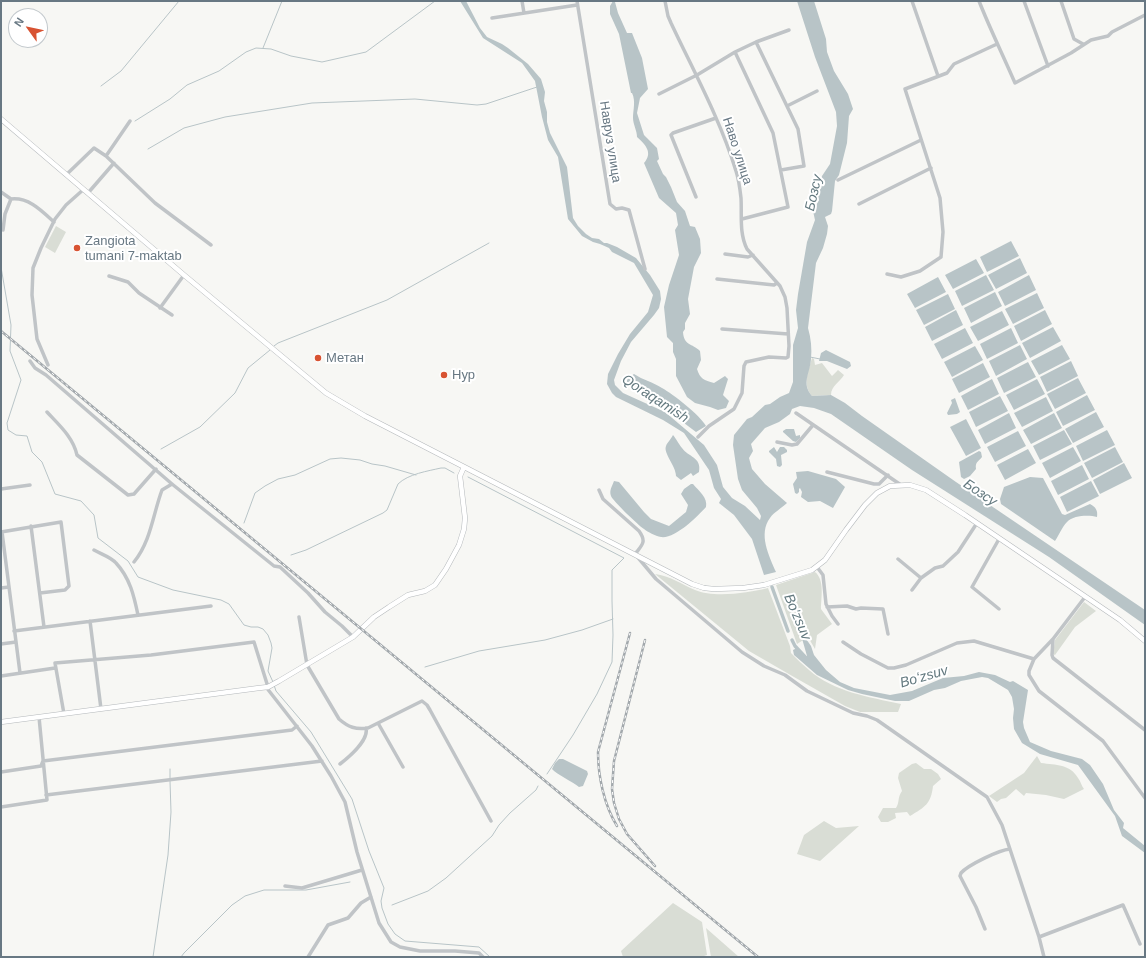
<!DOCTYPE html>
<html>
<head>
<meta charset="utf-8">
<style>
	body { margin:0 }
	#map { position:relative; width:1146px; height:958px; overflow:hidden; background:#f7f7f4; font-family:Arial,sans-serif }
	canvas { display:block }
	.frame { position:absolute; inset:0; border:2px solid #687883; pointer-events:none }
	.north { position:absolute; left:8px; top:8px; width:40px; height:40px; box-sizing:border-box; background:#fff; border:1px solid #c3c9cd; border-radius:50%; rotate:303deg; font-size:11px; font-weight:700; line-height:16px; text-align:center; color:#687883 }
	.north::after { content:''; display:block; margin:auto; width:14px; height:18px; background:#d85332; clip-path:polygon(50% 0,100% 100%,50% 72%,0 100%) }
</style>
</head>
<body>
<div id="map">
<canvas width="1146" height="958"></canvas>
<div class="frame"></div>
<div class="north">N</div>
</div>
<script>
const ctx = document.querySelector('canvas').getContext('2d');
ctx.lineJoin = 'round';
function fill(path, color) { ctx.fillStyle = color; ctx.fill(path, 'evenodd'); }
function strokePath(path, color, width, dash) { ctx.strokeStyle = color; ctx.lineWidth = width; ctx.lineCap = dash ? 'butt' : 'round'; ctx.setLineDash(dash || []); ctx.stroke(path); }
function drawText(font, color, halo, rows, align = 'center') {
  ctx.font = font + ' Arial,sans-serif'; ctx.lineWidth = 4; ctx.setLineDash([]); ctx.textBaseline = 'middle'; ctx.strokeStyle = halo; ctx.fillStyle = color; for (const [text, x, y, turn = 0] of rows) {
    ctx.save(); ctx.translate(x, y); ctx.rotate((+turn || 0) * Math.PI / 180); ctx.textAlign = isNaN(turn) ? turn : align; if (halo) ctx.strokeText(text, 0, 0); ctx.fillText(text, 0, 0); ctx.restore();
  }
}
const green = new Path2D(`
	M56 226 66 232 55 253 45 247Z
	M812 358 814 359 815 365 822 363 832 376 838 370 844 375C840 382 831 386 831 395L812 396C802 384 808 372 812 358Z
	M815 572C825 580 821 598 821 609L832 624 817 635 815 649 808 637 797 644 776 585Z
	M655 574C670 576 681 584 695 590 714 598 748 593 768 588L790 646 791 653C797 659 803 665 809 670 834 692 869 697 901 704L898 712H860L845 706 794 677 749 651Z
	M1084 602 1096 611 1075 627 1055 655 1053 654 1055 640Z
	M1037 756 1041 763C1056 765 1070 764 1078 778 1081 782 1081 785 1084 789L1064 799 1046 795 1026 793 1024 796 1016 789 1006 798 1001 799 997 802 989 796 1024 773Z
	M916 763 924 769H931L938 774 941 779 933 786C931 804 925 807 910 816L907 812 895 813 896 818 888 822H881L878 817 883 808H896C900 802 897 798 902 791L898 778 899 773 912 764Z
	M824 821 836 828 859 826 820 861 797 854 804 835Z
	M673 903 702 922 707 955 701 957H623L621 951Z
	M706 928 739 957H711Z`);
const water = new Path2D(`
	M460 1H466L480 28 487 37 502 44 508 48 528 64 541 79 545 92 544 101 547 112V122L550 133 567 167 573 218 578 226 586 234 592 238 599 239 604 243H607L617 247 636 258 650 275 660 291 661 299 659 308 654 315 631 342 621 361 614 380 615 385 623 393 665 412 704 445 717 465 723 487 732 498 745 506 760 520 761 516 757 508 742 490 738 479 733 445 734 435 747 419 752 417 765 405 770 404 780 397 789 393 793 382V345L798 328 796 310 798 294 807 242 815 220 813 211 819 200 817 196 822 176 830 164 837 126 836 112 815 57 797 1H814L826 39 827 52 834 71 848 94 853 109 849 116 847 143 839 175 835 181 832 211 831 214 825 217 828 226 827 234 823 248 816 263 808 328C811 338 812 349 811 359 810 374 801 383 812 396L831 395 845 403 862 416 956 482 1145 610V625L1049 557 912 470 831 414 814 408 800 406 792 409 790 414 779 422 765 428 751 444 753 451 749 458 752 469 765 484 787 503C782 508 774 512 770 518 758 534 769 556 776 572L764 575 752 539 734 515 719 503 721 499 714 488 709 470 684 433 663 420 616 397 612 393 607 384 608 374 618 354 630 334 648 312 653 295 634 263 612 252 609 248 600 244 593 242 582 236 568 219 558 157 548 140 542 117 535 81 522 63 483 38Z
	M613 1 615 2 618 13 627 33H632L642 58 648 89 640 98 637 113 644 135 657 148 659 159 657 161 663 174 666 177 671 187 677 202 685 211 690 226 695 227 700 239 701 253 694 267 688 299 690 314 685 323V329L683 332C684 346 692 343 700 351L701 360 697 369C700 379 704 380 714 383L725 376 728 379 723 395 729 401 726 408 718 410 710 407 695 403 687 397 676 376V359L673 352V343L667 337 664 307 669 285 679 255 675 230 678 225 676 213 659 198 644 163C653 153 646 145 637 137 637 131 633 124 633 118 633 110 636 101 632 93H631L619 34 610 14V6Z
	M1011 241 1019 256 987 272 980 257Z
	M1020 258 1027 273 996 289 988 275Z
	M976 259 984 273 953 289 945 275Z
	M986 275 994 290 962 306 955 291Z
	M1029 275 1036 290 1005 306 998 292Z
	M938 277 946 292 915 308 907 294Z
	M995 292 1002 306 971 323 964 308Z
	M1037 293 1044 308 1013 324 1005 309Z
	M948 294 955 309 924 325 916 310Z
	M956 310 963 325 932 341 925 327Z
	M1045 310 1052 324 1021 341 1014 326Z
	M1002 311 1009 325 978 341 970 327Z
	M1053 327 1061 341 1030 358 1022 343Z
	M965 328 973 343 942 359 934 344Z
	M1011 328 1018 343 987 359 980 344Z
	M1020 345 1027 359 996 376 989 361Z
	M1062 345 1070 359 1039 375 1031 361Z
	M975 346 983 360 952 377 944 362Z
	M826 350 850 362 851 366 847 369 827 361H819L821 353Z
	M1071 361 1078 376 1047 392 1040 377Z
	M1028 362 1036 377 1004 393 997 378Z
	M983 363 990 377 959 393 952 379Z
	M634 374C643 380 653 382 662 388 673 394 700 415 706 426L696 432 664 408 642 396 627 383V379Z
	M1078 378 1086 393 1055 409 1047 394Z
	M992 379 999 394 968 410 961 396Z
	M1037 379 1045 394 1014 410 1006 395Z
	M1087 395 1095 410 1063 426 1056 412Z
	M1000 396 1008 411 976 427 969 412Z
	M1046 397 1053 411 1022 427 1014 413Z
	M955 398 960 412 957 414 948 415 947 413 952 403 951 400Z
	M1096 412 1104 427 1073 443 1065 429Z
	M1009 413 1016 428 985 444 978 430Z
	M1054 413 1062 428 1031 444 1023 430Z
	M966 419 981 448 966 456 950 427Z
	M786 429H794L796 436 800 435V438L796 442 793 441 783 432V431Z
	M1064 430 1072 444 1040 460 1033 446Z
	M1107 430 1115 445 1083 461 1076 446Z
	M1018 431 1026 446 995 462 987 447Z
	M673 435C677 440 678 443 682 448 688 457 702 457 699 472L693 476 691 473 681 480 676 476C676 466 663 453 666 446 667 443 671 439 673 435Z
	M774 447 777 452 780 447H784L787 450V452L781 455 782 465 780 467 777 466 776 459 769 452V451Z
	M1073 447 1081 461 1050 478 1042 463Z
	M1115 447 1123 462 1092 478 1084 463Z
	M1028 449 1036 463 1005 480 997 465Z
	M979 451 981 452 982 457C978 462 975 462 976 469L970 476 964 479 961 477 959 462Z
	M1124 463 1132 478 1100 494 1093 480Z
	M1082 465 1089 479 1058 495 1051 481Z
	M808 471 836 479 845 487 833 508 820 501 808 502 801 497 802 492 800 488 799 489V492L797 494 795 493 793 484 797 478 796 472Z
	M1030 477 1043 478 1062 514 1065 515 1090 504C1096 507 1098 511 1097 517 1089 515 1074 515 1067 522 1062 527 1059 535 1055 541L1001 504 1000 499 1004 487Z
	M614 481 619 482 644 512 651 519 669 526 686 512 688 505 681 494 684 489 691 484H693C699 491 708 498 706 507 697 517 675 539 661 537 655 536 648 532 644 529 638 525 613 501 611 496 609 490 612 487 614 481Z
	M1091 481 1099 496 1067 512 1060 497Z
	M801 635 804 636 811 646 814 655 826 670 840 682 854 688 890 695 912 691 943 678 964 676 979 672 995 675 1010 682 1013 681 1028 690 1023 722 1024 728 1030 742 1051 751 1082 759 1090 765 1103 784 1114 810 1124 823 1123 828 1145 846V853L1122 836 1115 816 1078 765 1040 754 1022 743 1014 729 1013 718 1014 709 1012 697 1008 690 988 678 982 677 961 681 945 688 934 690 909 701H895L862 694 848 690 817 675 794 655 793 650 797 648 804 657 807 656Z
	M559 759H563L587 771 588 774 583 786 579 787C573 782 556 774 552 769L555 763Z`);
const stream = new Path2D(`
	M263 48 282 1
	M101 86 121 71 179 1
	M135 121 170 99 187 85 219 71 246 52 256 48 271 49 291 56 322 62 366 52 435 1
	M148 149 184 128 225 117 312 103 415 99 477 105 486 104 537 87
	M1 267 11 325 10 351 21 380 7 423 8 430 16 435 27 436 32 452 42 462 55 494 81 501 94 515 98 538 128 561 138 577 173 590 221 600 229 604 244 625 251 627H258L263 629 268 635 271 643 272 648 268 671 273 682
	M274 346 278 343 387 300 489 243
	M810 357 820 359
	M161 449 200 427 235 393 248 368 270 350
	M468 477 624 558 612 570V601L613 635 612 662 597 694 573 735 547 774
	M244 523 255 493 265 486 278 479 295 475 330 459 341 458 360 460 372 464 385 466 416 475
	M291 555 306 550 383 513 387 510 398 484C408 474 428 471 441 468H445L454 473
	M425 667 479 651 545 640 582 630 613 619
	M274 685 276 691 311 732 352 799 369 851 384 888 381 901 382 908 388 924 395 934 405 941 479 947 490 957
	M170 769V778
	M392 905 428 891 446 878 492 836 499 825 510 813 536 790 538 786
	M153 957 168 855 171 812 170 781
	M181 957 184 953 232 905 245 896 264 890H306L350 882`);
const canal = new Path2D(`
	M772 587 788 631
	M792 640 795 646 808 660`);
const minor = new Path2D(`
	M522 1 524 13
	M577 1 610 204 616 209 622 208 629 210 645 269
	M665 1 668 16 671 23C694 72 720 119 736 171 739 180 740 189 741 198 742 215 739 233 747 249L780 286 785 297 787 308 789 346 788 357 786 358 769 357 746 362 744 366 742 393 734 409 709 426 698 437
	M912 1 938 76
	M979 1C990 29 1003 55 1015 83L1071 53 1091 40 1108 36 1112 32 1145 15
	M1024 1 1048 66
	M1061 1 1074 39 1083 44
	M492 18 577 5
	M756 42 798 129 804 166 781 170
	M735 52 773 133 788 207 742 219
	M659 94 697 75 735 52 756 42 789 30
	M787 106 817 91
	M106 156 130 121
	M67 174 94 148 106 156 155 203 211 245
	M838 180 921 140
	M1 192 11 199C29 197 42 211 54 222
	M88 193 114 163
	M696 197 671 135 673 133 716 118
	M859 204 931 168
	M3 230 5 214 11 199
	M725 254 748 257 753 255
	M887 274 901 277 920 271 941 257 943 232 940 198 905 89 947 73 954 64 997 44
	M109 276 128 282 139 293 172 315
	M717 279 774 285 777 283
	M160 308 184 275
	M722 329 788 334
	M30 361 35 368 46 375 172 484 274 566 280 567 308 593 325 612 342 626 353 637
	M48 365 37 339 32 295 33 268 41 248 55 219 66 205 84 189
	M47 412C59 425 73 437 77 455L128 495 134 494 156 469
	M796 413 901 485
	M777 442 792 445 797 444 813 425
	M827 472 874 484H879L888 475
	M1 489 30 485
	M599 490 603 499 639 531C647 542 642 545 635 554L656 579 742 652 764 666 785 675 807 691 853 713 867 716 877 720 987 797 1002 825 1039 937 1044 957
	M31 526 44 627
	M1 532 61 522 69 586 65 590 40 593
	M2 532 20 673
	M94 550C101 554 111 557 116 563 130 578 134 596 138 615
	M898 559 921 578
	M134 562C151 541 153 514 162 490L172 484
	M817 567 823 575 826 604 832 616 838 624
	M1 588 9 587
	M912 590 921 578 935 568 943 566 958 552 977 523
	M1085 597 1053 639 1034 659 1029 671V675L1039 691 1103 741 1145 798
	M827 607 847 606 856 609 861 608 883 609 888 634
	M999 609 972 587 999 539
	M299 617 307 665 339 719C348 727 356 730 368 728L422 701 427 705 430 710 491 821
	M90 621 101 709
	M14 631 211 606
	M1053 639 1052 655 1053 658 1145 730
	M843 642 861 654 888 668H894L906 665 957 643 974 641 1034 659
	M1 644 16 642
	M1 676 55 668
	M266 687 312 746 331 776 345 802 357 852 379 923 391 942 400 947 420 951H455L479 953 483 957
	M64 714 55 663 151 655 254 642 268 687
	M378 723 403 767
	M340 764C349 757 369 740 366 728
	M1 772 41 766 43 761 292 730 297 726
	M46 795 322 761
	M1 807 47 800 39 717
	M285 886 302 888 362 870
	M985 929 976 907 960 876 961 873C968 865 999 850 1010 849
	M1039 937 1123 905 1140 944
	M308 957 328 925 348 918 361 903 371 897`);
const major = new Path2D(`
	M1 119 184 275 326 393 365 416 692 584 704 588 714 589 743 588 764 585 812 570 825 560 846 530 865 505 877 493 890 486 910 485 926 490 965 515 1120 620 1145 641
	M1 722 259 688 268 687 279 681 353 637 374 617 389 607 408 595 425 591 435 585 446 569 459 545 464 529 465 518 460 476 464 467`);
const rail = new Path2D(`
	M1 331 758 957
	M645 640 614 761 612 789 614 803 619 819 627 834 655 866
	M617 826C604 805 598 776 598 752L630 633`);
const markers = [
	[77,248,4,"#d85332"],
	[318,358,4,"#d85332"],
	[444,375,4,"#d85332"]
];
const streetNames = [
	["Навруз улица",610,142,81],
	["Наво улица",737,151,72]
];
const poiNames = [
	["Zangiota",85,241],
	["tumani 7-maktab",85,256],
	["Метан",326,358],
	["Нур",452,375]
];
const waterNames = [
	["Бозсу",814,193,-77],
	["Qoraqamish",655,399,33],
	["Бозсу",980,493,34],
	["Bo'zsuv",797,617,67],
	["Boʻzsuv",924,677,-16]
];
fill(green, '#d9ddd5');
fill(water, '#b8c4c7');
strokePath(stream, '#b8c4c7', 1);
strokePath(canal, '#b8c4c7', 3.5);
strokePath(major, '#b4b8bb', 5.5);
strokePath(minor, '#c0c4c7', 3.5);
strokePath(major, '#fff', 4.5);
strokePath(rail, '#a2a8ac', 2.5);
strokePath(rail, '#fff', 1, [3]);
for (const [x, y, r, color] of markers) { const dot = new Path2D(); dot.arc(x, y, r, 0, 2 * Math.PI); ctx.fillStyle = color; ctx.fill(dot); strokePath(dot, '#fff', 1.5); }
drawText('13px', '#687883', '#fff', streetNames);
drawText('13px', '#687883', '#fff', poiNames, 'left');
drawText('italic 14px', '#63797f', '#fff', waterNames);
</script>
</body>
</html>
